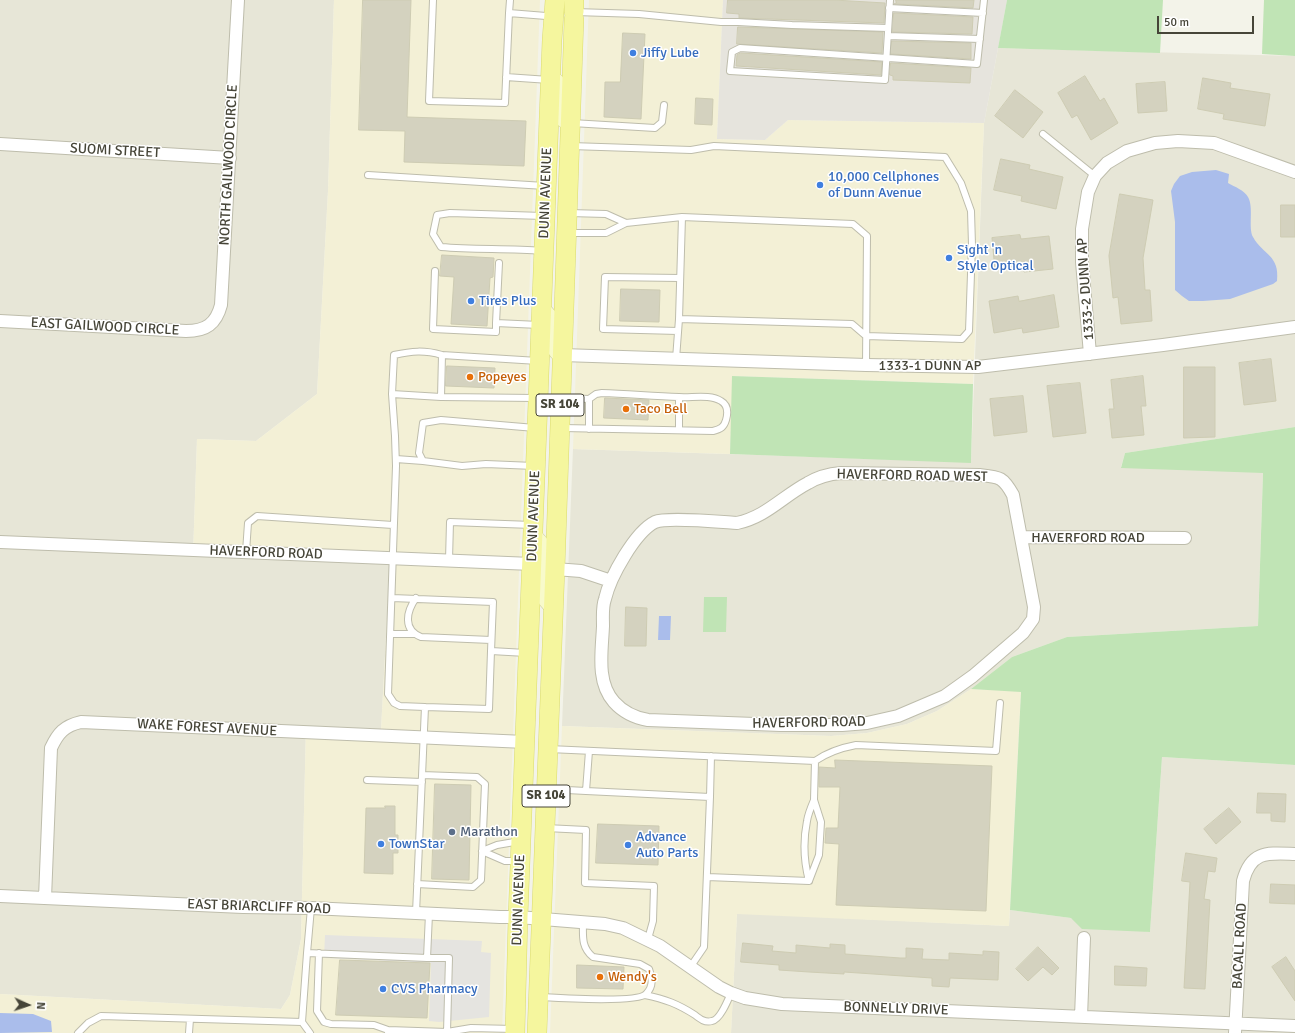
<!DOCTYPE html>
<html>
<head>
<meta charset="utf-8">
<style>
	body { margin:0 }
	#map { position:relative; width:1295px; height:1033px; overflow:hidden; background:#f3f3e9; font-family:Signika,sans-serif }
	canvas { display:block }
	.north { position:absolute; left:8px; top:985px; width:40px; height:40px; -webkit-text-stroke:3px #fff; paint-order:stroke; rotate:93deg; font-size:11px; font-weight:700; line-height:16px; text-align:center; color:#464538 }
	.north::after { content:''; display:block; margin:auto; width:14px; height:18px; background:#464538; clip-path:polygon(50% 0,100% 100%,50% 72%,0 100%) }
	.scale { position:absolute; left:1157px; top:16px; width:97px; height:18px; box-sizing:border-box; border:2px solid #464538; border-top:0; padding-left:5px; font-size:12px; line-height:14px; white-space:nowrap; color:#464538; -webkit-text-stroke:3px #fff; paint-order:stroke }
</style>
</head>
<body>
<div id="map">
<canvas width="1295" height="1033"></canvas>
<div class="north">N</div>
<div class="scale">50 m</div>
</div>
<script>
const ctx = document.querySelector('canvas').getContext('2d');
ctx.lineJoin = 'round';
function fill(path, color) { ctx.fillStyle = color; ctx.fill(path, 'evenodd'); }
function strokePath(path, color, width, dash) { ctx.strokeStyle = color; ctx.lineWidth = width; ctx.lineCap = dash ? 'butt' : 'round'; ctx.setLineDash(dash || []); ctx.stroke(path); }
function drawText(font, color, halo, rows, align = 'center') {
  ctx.font = font + ' Signika,sans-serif'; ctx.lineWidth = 3; ctx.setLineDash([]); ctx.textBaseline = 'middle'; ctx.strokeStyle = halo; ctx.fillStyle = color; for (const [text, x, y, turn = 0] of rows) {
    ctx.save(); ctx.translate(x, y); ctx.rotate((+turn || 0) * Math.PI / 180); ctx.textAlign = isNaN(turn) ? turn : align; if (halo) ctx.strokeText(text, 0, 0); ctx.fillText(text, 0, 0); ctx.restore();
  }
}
const residential = new Path2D(`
	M0 0H334L328 191 317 394 256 441 197 439 193 556 390 563 381 730 306 726 301 939 290 995 281 1009 0 994Z
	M998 48 1295 56V427L1125 453 1121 467 1263 472 1258 626 1067 637 1012 657 971 689 937 711 907 724 867 733 831 736 562 726 573 449 971 462 984 123Z
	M1162 757 1295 765V1033H731L737 913 1009 926 1010 910 1071 918 1150 932Z`);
const commercial = new Path2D(`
	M334 0H540L502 1033H0V994L281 1009 290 995 301 939 306 726 381 730 390 564 193 556 197 439 256 441 317 394 328 191Z
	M589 0H723L717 139 765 140 788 120 984 123 973 384 733 376 730 454 573 449Z
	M971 689 1021 691 1009 926 737 914 731 1033H550L562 726 831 736 867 733 907 724 937 711Z`);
const industrial = new Path2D(`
	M723 0H1007L984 123 788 120 765 140 717 139Z`);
const green = new Path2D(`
	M1007 0H1163L1160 53 998 48Z
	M1264 0H1295V56L1262 54Z
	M732 376 973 384 971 463 730 454Z
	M1295 427V765L1162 757 1150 932 1082 929 1071 918 1010 910 1021 692 971 689 1012 657 1067 637 1258 626 1263 473 1121 468 1125 453Z
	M704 597H727L726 632H703Z`);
const parking = new Path2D(`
	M325 935 482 941 481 952 491 953 489 1017 439 1022 429 1021 431 963 324 958Z`);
const water = new Path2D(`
	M1216 170 1229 174 1228 183C1235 187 1244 190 1248 197 1254 207 1248 228 1253 237 1263 255 1280 255 1277 281L1273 284 1230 299 1203 301H1189L1182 296 1175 290V222L1171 191 1174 184 1180 176 1192 172Z
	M659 616H671L670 640H658Z
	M0 1013 33 1014 51 1021 52 1032 0 1033Z`);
const building = new Path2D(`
	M363 0H411L407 117 526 121 524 166 404 162 405 131 359 130Z
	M728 0H834L885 3 884 23 739 18V14L727 13Z
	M896 0H974L973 8 894 4 896 3Z
	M894 13 973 17 972 34 893 32Z
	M738 27 883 32 882 53 737 44Z
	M623 33 645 34 641 119 604 117 605 82H620Z
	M892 41 971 43V59L891 54Z
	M741 53 882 62 881 75 736 66 737 55Z
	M891 63 971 68 970 83 893 80V76L890 75Z
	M1085 76 1100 101 1104 98 1118 123 1091 140 1077 115 1072 118 1058 93Z
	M1203 78 1231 83 1230 88 1270 94 1265 126 1223 119 1224 114 1198 109Z
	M1165 82 1167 111 1138 113 1136 84Z
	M1015 90 1043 112 1023 138 995 116Z
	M696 98 713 99 712 125 695 124Z
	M1001 159 1030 165 1029 169 1063 177 1056 209 1021 201 1022 196 994 190Z
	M1120 194 1153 200 1143 258 1145 290H1150L1152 321 1121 324 1118 297 1113 298 1109 256Z
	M1281 205H1295V237H1281Z
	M1020 235 1021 239 1049 236 1053 269 1024 272 1023 267 995 270 992 238Z
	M442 255 494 258 493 277 490 278 487 326 451 324 454 277 440 276Z
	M621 289 660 290 659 322 620 321Z
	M1054 295 1059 327 1023 333 1022 328 994 333 989 301 1018 296 1019 301Z
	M1271 359 1276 401 1244 405 1239 363Z
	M447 366 495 368 494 388 446 386Z
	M1184 367H1215V437L1184 438Z
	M1143 376 1146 406H1141L1144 435 1112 438 1109 409H1114L1111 380Z
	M1080 383 1086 433 1053 437 1047 386Z
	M1023 396 1027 432 994 436 990 399Z
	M605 398 649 400 648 420 604 418Z
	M626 607 647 608 646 646H625Z
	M835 760 992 766 986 911 836 905 839 844 825 843 826 828H838L840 787H819V767L835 768Z
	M435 784 471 785 469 880 432 879Z
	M1258 793 1286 794 1285 822 1271 821V813H1257Z
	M385 806H395V835H398V853H393V874L364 873 366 808H385Z
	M1229 808 1241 822 1216 844 1204 829Z
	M598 824 659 826 658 865 596 863Z
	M1186 853 1217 858 1215 872 1208 871 1204 899 1210 900 1205 989 1184 988 1190 882 1182 881Z
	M1271 884 1295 885V904L1270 903Z
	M743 943 773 946 772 951 796 953V945L830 948V944L845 945V954L900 958H906V948L923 949 922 959 949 960V953L983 955V951L999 952 998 980 950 978 949 987 932 986V978L844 972V974L809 972 779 970V965L741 962Z
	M1038 947 1059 968 1052 975 1043 967 1028 981 1016 969Z
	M1286 957 1295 971V1001L1272 967Z
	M340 960 430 963 427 1018 336 1015Z
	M577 965 624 967 623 989 577 988Z
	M1115 966 1147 968 1146 986 1115 985Z`);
const lane = new Path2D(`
	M433 0 429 101 505 103 509 13
	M510 0 509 13 546 16
	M890 0 885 80 730 71 732 52 740 48 977 64 984 0
	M889 8 983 13
	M575 12 639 14 721 22H738L792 25 888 28
	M888 36 980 39
	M506 77 549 80
	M572 123 655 128 662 122 664 105
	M1043 134 1095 176
	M571 146 691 150 714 146 945 157 961 183 971 211 972 245 969 331 962 339 866 336 852 324 679 319
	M368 175 545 186
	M569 213 606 214 626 223
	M569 233H606L626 223 682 217 853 224 867 236 866 365
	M542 251C509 248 475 250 441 247L433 234 437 215 450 213 543 216
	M499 263 496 323 539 325
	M435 271 433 329 496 332V323
	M678 331 603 329 605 277 680 278
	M676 359 679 319 682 217
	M392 394 441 397 536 398
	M441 397 442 355
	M563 428 713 431C721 429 724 427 726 420 728 413 728 405 721 401 710 394 692 398 679 397 653 396 628 394 602 393L596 394 589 399 564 398
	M589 429V399
	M679 430V397
	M396 459 423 461
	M534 466 486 464 462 466 423 461 419 453 423 423 441 420 535 428
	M246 552 248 523 257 516 393 525
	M449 560 450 522 532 525
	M392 598 493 602 491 651
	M416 598C406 612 403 630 421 637L491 640
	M391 634H415
	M425 707 489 709 491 651 526 653
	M549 749 815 761C828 752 840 748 856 745L996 751 1000 703
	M589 751 586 791 710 797 704 947 691 966
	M367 780 422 782
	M548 789 586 791
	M710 797 711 756
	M546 828 586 830 585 883 654 886 653 921 648 939
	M518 861H505L482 851 497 845 520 841
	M707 877 809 881 819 855 821 822 814 800 815 761
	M809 881C804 862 803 841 807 821 808 814 811 807 814 800
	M417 884 473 887 481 880 485 784 477 777 422 775
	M416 913 425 707 400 706 394 703 388 694 396 466 395 436 392 394 394 355C412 351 424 350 442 355L538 361
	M307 953 311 908
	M319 953 317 1011 324 1022 331 1024 374 1025 388 1030
	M645 995C665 999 678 1004 695 1015 700 1019 705 1023 712 1021 720 1020 728 1000 731 993
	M540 997C557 998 637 1003 646 994 654 986 652 978 649 969L640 964 593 957C581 947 583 936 583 922
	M447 1032 471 1028 514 1029
	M78 1033 88 1023 101 1016 302 1022
	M189 1033 190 1019
	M310 1033 302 1022 307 953 427 958
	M388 1033V1030L447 1032 449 958H427L429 914`);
const street = new Path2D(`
	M0 144 230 158
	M0 321 186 331C206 331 216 324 221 305L238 0
	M1090 354 1082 262V229L1088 192 1095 176 1107 163 1127 151 1155 143 1178 141 1214 143 1295 172
	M562 355 866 365 978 367 1163 345 1295 327
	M841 473 980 475C1000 477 1003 477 1013 495L1034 607 1033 619 1023 633 973 676 945 696 898 716 867 723 842 725H781L648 720C636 718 623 712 614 702 596 682 602 651 603 626 603 617 602 607 605 599 610 577 635 532 655 522 667 517 721 522 737 523 766 517 783 496 808 483 818 477 829 474 841 473Z
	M1021 537 1185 538
	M0 542 532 564
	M555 569 581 571 611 581
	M0 896 243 907 311 908 500 917H518L605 924 623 928 660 946 719 987 731 993 745 998 782 1004 1295 1026
	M45 898 51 748C58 733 64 726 81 722L525 742
	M1081 1017 1084 938
	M1235 1033 1243 881C1251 850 1268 853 1295 854`);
const secondary = new Path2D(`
	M550 80 556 82 561 92 564 119
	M541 309C544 312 548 315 550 319 555 331 549 348 562 355
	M533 536C546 548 542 550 545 565L549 569H555
	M532 564C548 569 540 585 545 597 547 601 551 604 553 607`);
const primary = new Path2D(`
	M574 12V0
	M515 1033 518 917 552 40 555 0
	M537 1033 555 569 574 19`);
const markers = [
	[633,53,4,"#3f7fe0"],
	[820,185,4,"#3f7fe0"],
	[949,258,4,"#3f7fe0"],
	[471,301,4,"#3f7fe0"],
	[470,377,4,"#e8710a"],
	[626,409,4,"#e8710a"],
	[452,832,4,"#5c6f8a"],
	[381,844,4,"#3f7fe0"],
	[628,845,4,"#3f7fe0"],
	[600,977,4,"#e8710a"],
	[383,989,4,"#3f7fe0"]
];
const shields = [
	[560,405,48],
	[546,796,48]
];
const shieldNames = [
	["SR 104",560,405],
	["SR 104",546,796]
];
const shopNames = [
	["Jiffy Lube",641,53],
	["10,000 Cellphones",828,177],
	["of Dunn Avenue",828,193],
	["Sight 'n",957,250],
	["Style Optical",957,266],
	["Tires Plus",479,301],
	["Advance",636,837],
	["Auto Parts",636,853],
	["TownStar",389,844],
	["CVS Pharmacy",391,989]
];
const streetNames = [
	["SUOMI STREET",115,151,3],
	["NORTH GAILWOOD CIRCLE",229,165,-87],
	["DUNN AVENUE",546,193,-88],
	["1333-2 DUNN AP",1086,289,-94],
	["EAST GAILWOOD CIRCLE",105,327,3],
	["1333-1 DUNN AP",930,366],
	["HAVERFORD ROAD WEST",912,476,1],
	["DUNN AVENUE",534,516,-88],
	["HAVERFORD ROAD",1088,538],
	["HAVERFORD ROAD",266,553,2],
	["HAVERFORD ROAD",809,723,-1],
	["WAKE FOREST AVENUE",207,728,3],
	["DUNN AVENUE",519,900,-88],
	["EAST BRIARCLIFF ROAD",259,907,2],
	["BACALL ROAD",1240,946,-87],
	["BONNELLY DRIVE",896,1009,2]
];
const foodNames = [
	["Popeyes",478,377],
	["Taco Bell",634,409],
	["Wendy's",608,977]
];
const serviceNames = [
	["Marathon",460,832]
];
fill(residential, '#e7e6d7');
fill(commercial, '#f3f0d6');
fill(industrial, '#e6e4dd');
fill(green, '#c0e4b5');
fill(parking, '#e5e4e0');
fill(water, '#aabdeb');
fill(building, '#d4d2bf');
strokePath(building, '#ceccb3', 1);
strokePath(lane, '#bebdac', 8);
strokePath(street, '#bebdac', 14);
strokePath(secondary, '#cacc9a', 18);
strokePath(primary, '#dadb6f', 20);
strokePath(lane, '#fff', 6);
strokePath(street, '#fff', 12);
strokePath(secondary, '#f8facb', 17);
strokePath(primary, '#f5f69e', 19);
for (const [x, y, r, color] of markers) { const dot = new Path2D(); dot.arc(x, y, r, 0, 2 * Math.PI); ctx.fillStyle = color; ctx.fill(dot); strokePath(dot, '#fff', 1.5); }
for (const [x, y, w] of shields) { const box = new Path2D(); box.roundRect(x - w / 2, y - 11, w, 22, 3); ctx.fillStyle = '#fff'; ctx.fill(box); strokePath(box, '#464538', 1); }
drawText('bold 13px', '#464538', null, shieldNames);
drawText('14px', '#366cbe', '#fff', shopNames, 'left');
drawText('14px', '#464538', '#fff', streetNames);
drawText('14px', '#c56008', '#fff', foodNames, 'left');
drawText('14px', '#4e5e75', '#fff', serviceNames, 'left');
</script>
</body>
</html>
